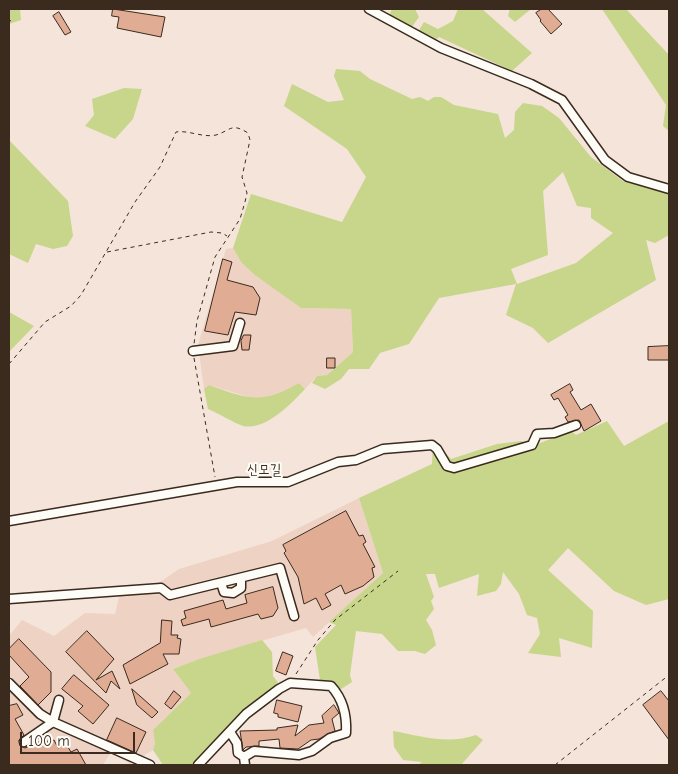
<!DOCTYPE html>
<meta charset="utf-8">
<style>
body{margin:0}
#map{position:relative;width:678px;height:774px;overflow:hidden;background:#f4e4d9;font-family:"Comic Neue",sans-serif}
canvas{display:block}
.frame{position:absolute;inset:0;border:10px solid #3b2a1e;pointer-events:none}
.scale{position:absolute;left:20px;top:732px;width:115px;height:22px;box-sizing:border-box;border:2px solid #3b2a1e;border-top:0;padding-left:6px;font-size:15px;line-height:18px;white-space:nowrap;color:#3b2a1e;-webkit-text-stroke:4px #fdfcf7;paint-order:stroke}
</style>
<div id="map">
<canvas width="678" height="774"></canvas>
<div class="frame"></div>
<div class="scale">100 m</div>
</div>
<script>
const c = document.querySelector('canvas').getContext('2d');
c.lineJoin = 'round';
function fillPath(path, color) { c.fillStyle = color; c.fill(path, 'evenodd'); }
function stroke(path, color, width, dash) { c.strokeStyle = color; c.lineWidth = width; c.lineCap = dash ? 'butt' : 'round'; c.setLineDash(dash || []); c.stroke(path); }
function drawText(font, color, halo, rows, align = 'center') {
  c.font = font + ' "Comic Neue","Poor Story",sans-serif'; c.lineWidth = 4; c.setLineDash([]); c.textBaseline = 'middle'; c.strokeStyle = halo; c.fillStyle = color; for (const [text, x, y, turn = 0] of rows) {
    c.save(); c.translate(x, y); c.rotate((+turn || 0) * Math.PI / 180); c.textAlign = isNaN(turn) ? turn : align; if (halo) c.strokeText(text, 0, 0); c.fillText(text, 0, 0); c.restore();
  }
}
fillPath(new Path2D(`
 M 233,248 L 241,262 L 301,308 L 351,309 L 353,352 L 327,375 L 317,376 L 305,389 L 299,383 L 279,395 L 255,399 L 209,385 L 204,389 L 198,345 L 226,249 Z
 M 359,498 L 383,573 L 313,637 L 306,628 L 199,659 L 173,669 L 191,693 L 153,730 L 155,743 L 153,750 L 130,764 L 111,752 L 103,765 L 9,765 L 9,636 L 22,620 L 54,636 L 85,613 L 115,614 L 119,597 L 160,582 L 179,569 L 272,541 Z`), '#eed3c4');
fillPath(new Path2D(`
 M 9,9 L 20,9 L 21,20 L 9,24 Z
 M 392,9 L 415,9 L 419,17 L 411,28 L 389,16 Z
 M 458,9 L 482,9 L 532,53 L 512,71 L 439,37 L 434,41 L 418,32 L 424,22 L 438,29 L 453,21 Z
 M 510,9 L 531,9 L 515,22 L 508,16 Z
 M 602,9 L 626,9 L 669,55 L 669,131 L 663,126 L 666,105 Z
 M 336,69 L 360,71 L 370,79 L 412,99 L 420,97 L 428,101 L 434,97 L 441,97 L 454,105 L 498,114 L 505,138 L 514,130 L 515,112 L 523,103 L 542,106 L 559,118 L 591,157 L 623,181 L 669,194 L 669,235 L 655,243 L 646,240 L 656,280 L 548,343 L 533,328 L 506,315 L 516,284 L 439,298 L 409,344 L 380,353 L 369,369 L 349,369 L 341,379 L 325,389 L 312,383 L 317,376 L 327,375 L 353,352 L 351,309 L 301,308 L 255,275 L 241,262 L 233,248 L 251,194 L 342,222 L 366,177 L 347,149 L 284,106 L 292,84 L 328,102 L 344,100 L 334,76 ZM 563,172 L 577,206 L 591,208 L 591,218 L 613,233 L 576,263 L 517,284 L 511,269 L 548,255 L 543,191 Z
 M 124,88 L 142,89 L 133,119 L 115,139 L 85,126 L 94,115 L 92,99 Z
 M 9,140 L 68,201 L 73,236 L 67,246 L 53,249 L 36,244 L 28,263 L 9,254 Z
 M 9,312 L 34,326 L 9,352 Z
 M 299,383 L 305,389 C 291,404 265,431 243,426 C 234,423 218,413 208,409 L 204,389 L 209,385 C 248,399 261,405 299,383 Z
 M 607,421 L 624,446 L 669,421 L 669,599 L 646,605 L 614,591 L 568,548 L 548,570 L 593,611 L 592,648 L 559,638 L 561,657 L 528,653 L 540,634 L 537,618 L 527,615 L 519,594 L 503,572 L 501,584 L 496,591 L 477,596 L 479,574 L 439,588 L 435,574 L 426,574 L 434,597 L 431,601 L 434,609 L 426,620 L 432,630 L 436,645 L 425,654 L 415,651 L 398,651 L 382,634 L 356,631 L 350,675 L 352,682 L 338,691 L 335,685 L 320,680 L 315,647 L 336,625 L 329,622 L 383,573 L 359,498 L 432,464 L 433,439 L 451,459 L 497,444 L 521,441 L 535,445 L 571,431 L 576,435 Z
 M 262,640 L 272,652 L 273,676 L 279,684 C 247,707 219,736 191,765 L 163,765 L 153,750 L 155,743 L 153,730 L 191,693 L 173,669 L 199,659 Z
 M 393,731 C 421,736 448,745 476,735 L 483,740 L 461,765 L 418,765 L 422,762 L 403,760 L 394,747 Z`), '#c7d68b');
const building = new Path2D(`
 M 113,9 L 165,17 L 161,37 L 117,28 L 119,17 L 112,16 Z
 M 542,9 L 548,9 L 562,24 L 551,34 L 540,21 L 541,20 L 536,13 Z
 M 59,12 L 71,32 L 65,35 L 53,16 Z
 M 223,259 L 232,262 L 227,280 L 253,287 L 260,298 L 256,315 L 235,312 L 228,335 L 205,331 Z
 M 244,335 L 251,335 L 249,350 L 242,350 L 241,341 Z
 M 669,346 L 669,360 L 648,360 L 648,347 Z
 M 327,358 L 335,358 L 335,368 L 327,368 Z
 M 570,384 L 573,390 L 570,392 L 581,410 L 591,404 L 601,421 L 584,431 L 579,420 L 568,422 L 565,417 L 568,415 L 558,398 L 554,400 L 551,395 Z
 M 346,511 L 359,536 L 363,535 L 366,542 L 363,544 L 375,567 L 372,568 L 374,577 L 363,586 L 345,594 L 341,585 L 325,594 L 331,605 L 322,610 L 316,598 L 304,604 L 298,577 L 284,553 L 286,551 L 283,545 Z
 M 273,587 L 278,608 L 273,616 L 261,619 L 258,614 L 211,627 L 209,619 L 183,626 L 181,620 L 186,618 L 184,611 L 223,600 L 226,609 L 247,603 L 245,595 Z
 M 162,620 L 172,621 L 171,635 L 178,635 L 177,638 L 181,639 L 179,654 L 163,654 L 168,664 L 130,684 L 123,665 L 160,643 Z
 M 87,631 L 114,659 L 96,680 L 112,671 L 120,689 L 111,681 L 106,693 L 66,652 Z
 M 19,639 L 51,672 L 51,692 L 38,705 L 20,686 L 29,677 L 9,655 L 9,649 Z
 M 283,652 L 293,656 L 286,675 L 276,671 Z
 M 74,675 L 109,705 L 93,724 L 78,711 L 83,706 L 62,689 Z
 M 132,689 L 158,712 L 152,718 L 137,705 Z
 M 174,691 L 181,697 L 171,709 L 165,704 Z
 M 661,691 L 669,701 L 669,740 L 643,705 Z
 M 277,700 L 302,706 L 298,722 L 278,717 L 278,714 L 274,713 Z
 M 17,704 L 23,715 L 15,719 L 24,735 L 19,740 L 20,746 L 25,748 L 46,739 L 48,743 L 54,740 L 58,748 L 66,744 L 71,752 L 77,749 L 86,765 L 9,765 L 9,706 Z
 M 334,705 L 339,713 L 332,719 L 335,731 L 319,739 L 311,740 L 298,749 L 280,748 L 279,739 L 259,741 L 259,746 L 246,747 L 243,750 L 240,731 L 277,730 L 277,728 L 298,725 L 295,736 L 309,725 L 324,723 L 322,716 Z
 M 117,718 L 146,732 L 136,753 L 107,740 Z`);
fillPath(building, '#e0ac93');
stroke(building, '#3b2a1e', 1);
const minor = new Path2D(`
 M 369,9 L 441,48 L 531,84 L 562,100 L 605,160 L 628,177 L 669,189
 M 193,351 L 233,346 L 240,323
 M 9,521 L 237,482 L 288,482 L 338,462 L 356,460 L 383,449 L 432,445 L 437,449 L 447,466 L 454,468 L 532,445 L 537,434 L 554,433 L 576,425
 M 221,583 L 224,592 L 233,593 L 241,588 L 241,578
 M 9,599 L 161,588 L 170,595 L 280,568 L 294,616
 M 9,683 L 40,714 L 53,722 L 150,765
 M 230,732 L 237,743 L 238,753 L 244,757
 M 24,742 L 53,722 L 59,700
 M 198,765 L 246,714 L 279,689 L 290,683 L 331,686 C 343,699 347,715 346,733 L 330,738 L 312,751 L 299,755 L 254,751 L 244,757 L 245,765`);
stroke(minor, '#3b2a1e', 11);
stroke(new Path2D(`
 M 9,20 L 11,21
 M 107,252 L 211,232 L 222,233 L 227,236
 M 194,358 L 215,477
 M 9,364 L 45,322 L 71,306 L 81,295 L 135,202 L 160,167 L 176,132 C 189,130 203,138 216,135 C 230,131 231,122 248,133 L 250,140 L 242,177 L 247,193 L 245,202 L 240,219 L 215,257 L 197,321 L 194,344
 M 296,674 L 318,640 L 335,620 L 398,571
 M 555,765 L 669,675`), '#3b2a1e', 1, [4, 4]);
stroke(minor, '#fdfcf7', 8);
drawText('14px', '#3b2a1e', '#fdfcf7', [
 ["신모길",264,470]
]);
</script>
